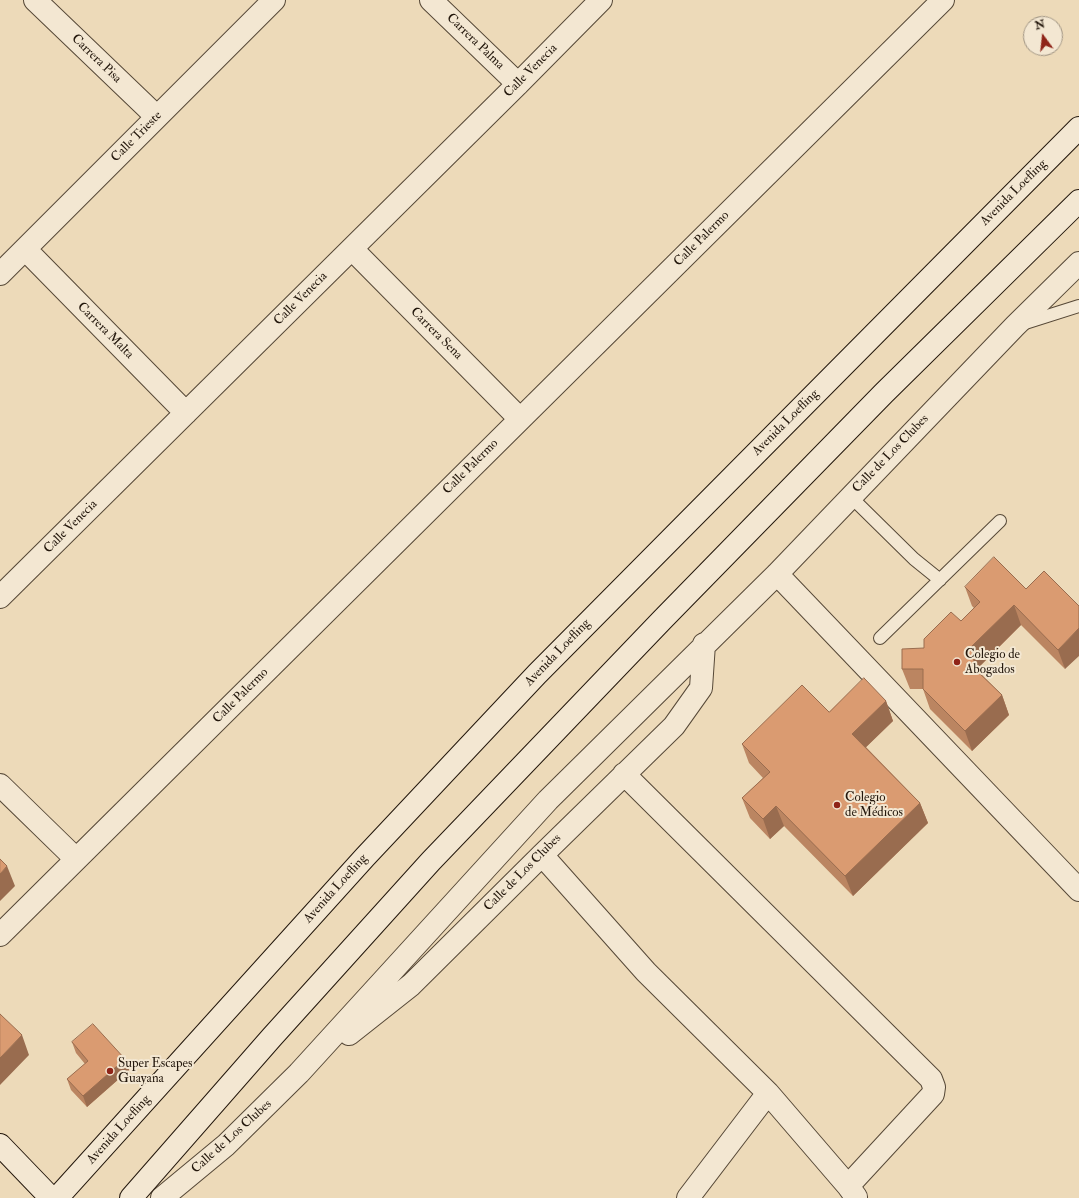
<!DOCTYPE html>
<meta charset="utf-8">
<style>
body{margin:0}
#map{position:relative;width:1079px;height:1198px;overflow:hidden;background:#eddab9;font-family:"IM FELL Double Pica",serif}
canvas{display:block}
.north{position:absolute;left:1023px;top:16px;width:40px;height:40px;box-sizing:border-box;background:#f3e7d2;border:1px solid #a09483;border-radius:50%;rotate:345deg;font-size:11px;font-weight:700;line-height:16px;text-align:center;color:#23170c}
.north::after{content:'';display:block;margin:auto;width:14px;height:18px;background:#8f2418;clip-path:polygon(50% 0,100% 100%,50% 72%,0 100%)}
</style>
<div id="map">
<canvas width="1079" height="1198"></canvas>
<div class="north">N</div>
</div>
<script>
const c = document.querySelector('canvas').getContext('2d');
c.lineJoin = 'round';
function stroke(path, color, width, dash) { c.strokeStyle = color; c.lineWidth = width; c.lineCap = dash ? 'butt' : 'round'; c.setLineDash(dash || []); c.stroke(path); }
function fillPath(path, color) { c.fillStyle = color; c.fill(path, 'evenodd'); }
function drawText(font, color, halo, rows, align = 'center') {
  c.font = font + ' "IM FELL Double Pica",serif'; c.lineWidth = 4; c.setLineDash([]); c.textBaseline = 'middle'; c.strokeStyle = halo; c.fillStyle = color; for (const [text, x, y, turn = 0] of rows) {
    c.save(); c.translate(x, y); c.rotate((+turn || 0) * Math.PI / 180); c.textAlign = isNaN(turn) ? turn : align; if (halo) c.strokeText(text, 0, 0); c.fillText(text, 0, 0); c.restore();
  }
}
const lane = new Path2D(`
 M 1022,324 L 1079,306
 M 850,496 L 914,559 L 940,580
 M 880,638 L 1000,521`);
const street = new Path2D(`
 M 35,0 L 157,117
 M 431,0 L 518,84
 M 25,249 L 186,413
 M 352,249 L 520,419
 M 0,274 L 274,0
 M 777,574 L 1079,890
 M 0,597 L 518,84 L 601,0
 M 624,774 L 931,1079 L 934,1087 L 933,1094 L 848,1186
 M 0,785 L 76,859
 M 542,855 L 646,972 L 768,1093 L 848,1186 L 856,1197
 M 0,935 L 943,0
 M 349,1034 L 411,985 L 542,855 L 674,726 L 701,688 L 704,644
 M 162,1198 L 226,1145 L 299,1073 L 548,800 L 777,574 L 1015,326 L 1079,263
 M 688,1198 L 768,1093`);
const secondary = new Path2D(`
 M 0,1145 L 51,1198
 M 57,1198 L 365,857 L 537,674 L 1079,128
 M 131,1198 L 272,1037 L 431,861 L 662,620 L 884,393 L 1079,201`);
stroke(lane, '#564837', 14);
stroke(street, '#564837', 24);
stroke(secondary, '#23170c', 24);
stroke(lane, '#f3e7d2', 12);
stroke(street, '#f3e7d2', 22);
stroke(secondary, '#f3e7d2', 22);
fillPath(new Path2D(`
 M 1044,571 L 1065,669 L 1021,625 L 980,666 L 981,674 L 1002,695 L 1009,715 L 972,751 L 930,709 L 923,689 L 910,689 L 902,669 L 924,648 L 961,621 L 974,608 L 972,606 L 965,587 L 1026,589 Z
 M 886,701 L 893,721 L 866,747 L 920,803 L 928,823 L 853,896 L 784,826 L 770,839 L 750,818 L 742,798 L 763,778 L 749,763 L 742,744 L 829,712 Z
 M 72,1042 L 125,1059 L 129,1070 L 87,1107 L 71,1090 L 67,1079 L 85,1064 L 76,1053 Z`), '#bb8561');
fillPath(new Path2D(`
 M 1014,605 L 1021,625 L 980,666 L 983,689 L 975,669 L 972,646 Z
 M 1079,628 L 1079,656 L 1065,669 L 1058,650 Z
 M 1002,695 L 1009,715 L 972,751 L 965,731 Z
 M 886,701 L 893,721 L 860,753 L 852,734 Z
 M 920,803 L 928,823 L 853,896 L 845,876 Z
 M 776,806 L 784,826 L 770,839 L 763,819 Z
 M 7,866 L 15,886 L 0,901 L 0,874 Z
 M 22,1035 L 29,1055 L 0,1085 L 0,1058 Z
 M 125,1059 L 129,1070 L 87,1107 L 83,1096 Z`), '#996c4f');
const building = new Path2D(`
 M 994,557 L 1026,589 L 1044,571 L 1079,606 L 1079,628 L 1058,650 L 1014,605 L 972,646 L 975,669 L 1002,695 L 965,731 L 923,689 L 923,669 L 902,669 L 902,649 L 924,648 L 924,639 L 951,612 L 961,621 L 980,602 L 965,587 Z
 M 864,678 L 886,701 L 852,734 L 920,803 L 845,876 L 776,806 L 763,819 L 742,798 L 770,772 L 742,744 L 802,685 L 829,712 Z
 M 0,859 L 7,866 L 0,874 Z
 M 0,1014 L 22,1035 L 0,1058 Z
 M 93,1024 L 125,1059 L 83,1096 L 67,1079 L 88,1061 L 72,1042 Z`);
fillPath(building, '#da9b71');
stroke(building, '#996c4f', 1);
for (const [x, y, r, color] of [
 [957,662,4,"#8f2418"],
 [837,805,4,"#8f2418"],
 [110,1071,4,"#8f2418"]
]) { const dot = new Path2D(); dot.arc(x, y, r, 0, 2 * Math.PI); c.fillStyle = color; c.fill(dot); stroke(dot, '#f3e7d2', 1.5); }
drawText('13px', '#23170c', '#f3e7d2', [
 ["Carrera Palma",475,42,44],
 ["Carrera Pisa",96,59,44],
 ["Calle Venecia",531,71,-45],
 ["Calle Trieste",137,137,-45],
 ["Avenida Loefling",1014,193,-45],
 ["Calle Palermo",702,239,-45],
 ["Calle Venecia",301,299,-45],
 ["Carrera Malta",105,331,45],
 ["Carrera Sena",436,334,45],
 ["Avenida Loefling",786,423,-45],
 ["Calle de Los Clubes",891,454,-46],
 ["Calle Palermo",471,467,-45],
 ["Calle Venecia",71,527,-45],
 ["Avenida Loefling",558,653,-46],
 ["Calle Palermo",241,696,-45],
 ["Calle de Los Clubes",523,873,-45],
 ["Avenida Loefling",336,889,-48],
 ["Avenida Loefling",119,1130,-48],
 ["Calle de Los Clubes",232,1137,-42]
]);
drawText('13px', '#23170c', '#f3e7d2', [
 ["Colegio de",965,655],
 ["Abogados",965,670],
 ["Colegio",845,798],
 ["de Médicos",845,813],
 ["Super Escapes",118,1064],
 ["Guayana",118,1079]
], 'left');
</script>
